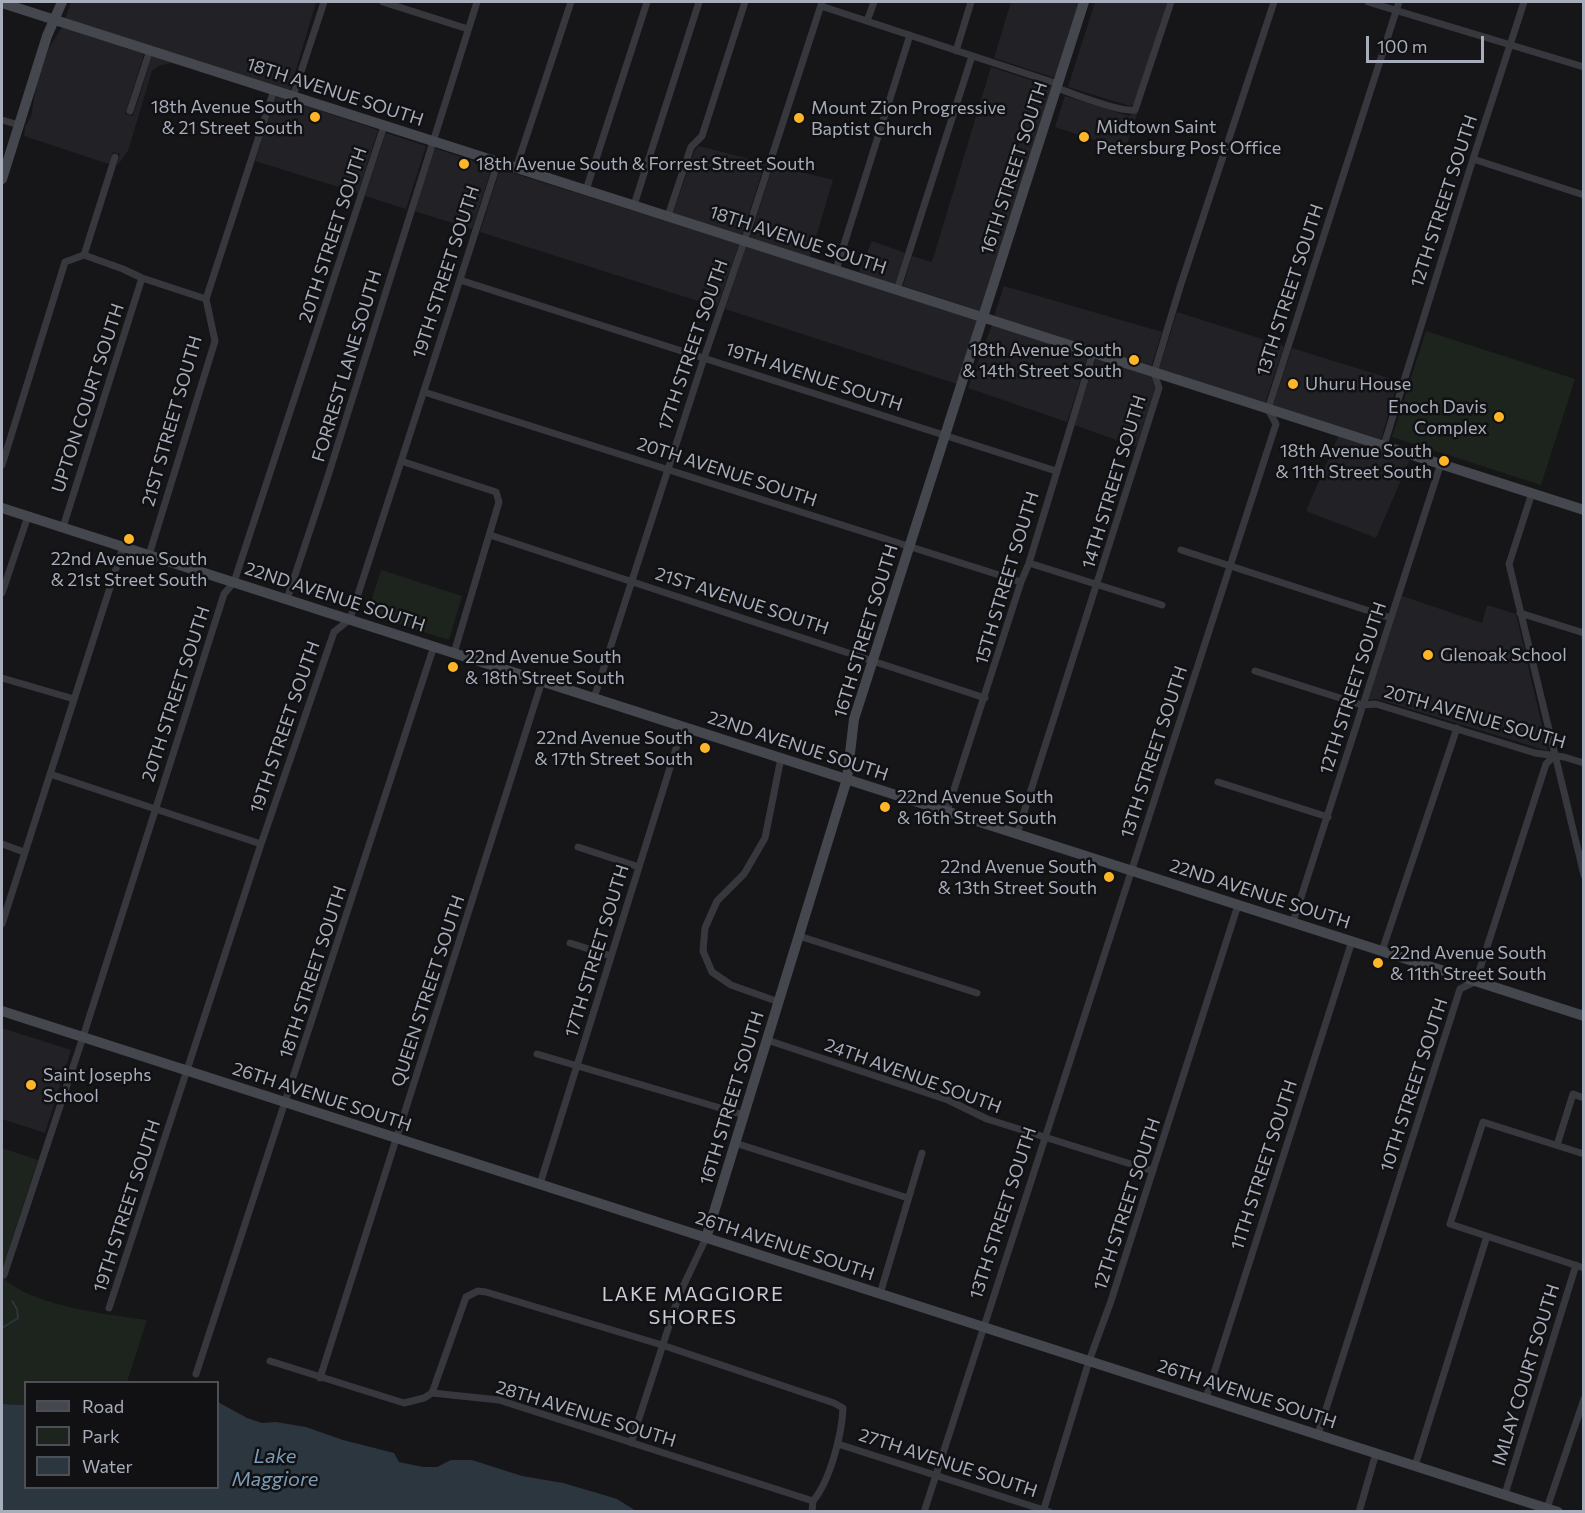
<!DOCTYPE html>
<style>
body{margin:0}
#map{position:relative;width:1585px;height:1513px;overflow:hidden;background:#161619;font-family:Commissioner,sans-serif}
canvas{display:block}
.frame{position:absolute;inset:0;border:3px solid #a7adba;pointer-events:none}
.legend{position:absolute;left:24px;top:1381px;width:195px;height:108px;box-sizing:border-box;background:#111114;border:2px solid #4d4f56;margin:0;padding:8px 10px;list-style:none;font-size:18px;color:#a7adba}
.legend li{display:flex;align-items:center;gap:12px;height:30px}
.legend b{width:30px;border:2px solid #4d4f56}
.scale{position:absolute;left:1366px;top:36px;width:118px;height:27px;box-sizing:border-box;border:3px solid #a7adba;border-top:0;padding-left:8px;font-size:18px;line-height:21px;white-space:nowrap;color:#a7adba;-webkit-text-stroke:4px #111114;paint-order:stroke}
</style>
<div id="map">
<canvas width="1585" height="1513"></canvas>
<div class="frame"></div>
<ul class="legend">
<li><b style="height:8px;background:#45474e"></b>Road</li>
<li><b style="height:16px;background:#1c241d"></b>Park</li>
<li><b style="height:16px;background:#2b363e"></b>Water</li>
</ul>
<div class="scale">100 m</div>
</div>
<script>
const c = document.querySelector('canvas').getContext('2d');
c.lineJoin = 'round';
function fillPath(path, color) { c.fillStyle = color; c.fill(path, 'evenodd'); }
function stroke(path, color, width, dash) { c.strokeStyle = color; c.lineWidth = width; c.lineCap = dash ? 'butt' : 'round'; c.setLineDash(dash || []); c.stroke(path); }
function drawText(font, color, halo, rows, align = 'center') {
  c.font = font + ' Commissioner,sans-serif'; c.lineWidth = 5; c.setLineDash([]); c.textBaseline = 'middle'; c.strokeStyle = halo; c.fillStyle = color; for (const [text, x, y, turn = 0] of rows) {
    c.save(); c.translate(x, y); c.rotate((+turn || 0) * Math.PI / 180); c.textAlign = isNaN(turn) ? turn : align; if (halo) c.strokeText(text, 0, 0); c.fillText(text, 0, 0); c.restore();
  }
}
fillPath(new Path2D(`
 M 71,2 L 316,2 L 290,90 L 65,19 Z
 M 1011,2 L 1086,2 L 1061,80 L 994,58 Z
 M 1095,2 L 1167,2 L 1134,103 L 1130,106 L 1068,87 Z
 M 62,27 L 144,54 L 125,114 L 133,116 L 152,56 L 193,69 L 171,63 L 158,66 L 152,71 L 128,151 L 117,166 L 120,154 L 113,152 L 109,164 L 24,136 L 25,126 L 31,117 L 36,86 L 49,48 Z
 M 991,67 L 1058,89 L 987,313 L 903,286 L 912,256 L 932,262 Z
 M 276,96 L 378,130 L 358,193 L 255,161 Z
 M 1065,96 L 1129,116 L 1138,111 L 1125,150 L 1055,127 Z
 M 386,133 L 426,146 L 406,209 L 365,196 Z
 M 699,146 L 765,163 L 742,235 L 673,213 L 695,150 Z
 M 434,148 L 492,167 L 472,229 L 414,211 Z
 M 773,165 L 833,180 L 810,257 L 750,238 Z
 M 500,169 L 739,244 L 717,307 L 480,232 Z
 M 872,241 L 905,253 L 895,284 L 859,272 Z
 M 746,246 L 984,322 L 960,385 L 725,309 Z
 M 1004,286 L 1162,332 L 1151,367 L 994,316 Z
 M 1177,312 L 1284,346 L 1265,403 L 1159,370 Z
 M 992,325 L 1088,356 L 1067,422 L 968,388 Z
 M 1292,348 L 1398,381 L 1381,439 L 1273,406 Z
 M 1096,358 L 1151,376 L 1155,389 L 1136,447 L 1074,425 Z
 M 1291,421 L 1410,459 L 1376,538 L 1306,511 L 1338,437 Z
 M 1402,596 L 1482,623 L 1487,605 L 1516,614 L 1548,751 L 1377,699 L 1368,700 Z
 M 2,1028 L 71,1050 L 45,1133 L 2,1119 Z`), '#222226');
fillPath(new Path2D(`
 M 1426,331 L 1575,379 L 1541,485 L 1392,437 Z
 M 381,570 L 462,596 L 449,640 L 367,614 Z
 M 2,1148 L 38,1160 L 2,1269 Z
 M 2,1276 C 27,1305 109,1315 147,1320 L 127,1382 L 26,1382 L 25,1405 L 2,1404 Z`), '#1c241d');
fillPath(new Path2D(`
 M 218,1402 L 247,1418 L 262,1423 L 276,1422 L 306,1427 L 343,1440 L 394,1453 L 399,1462 L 423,1467 L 437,1467 L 451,1460 L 472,1460 L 522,1476 L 563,1483 L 604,1495 L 617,1499 L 636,1511 L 2,1511 L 2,1404 L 25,1405 L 26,1488 L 218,1488 Z`), '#2b363e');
stroke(new Path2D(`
 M 2,1328 L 18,1318 L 17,1309 L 12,1301`), '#2b363e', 2);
stroke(new Path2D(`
 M 383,2 L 468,29
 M 1368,2 L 1584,67
 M 821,6 L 1058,84
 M 867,21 L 874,2
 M 956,51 L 971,2
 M 1057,88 C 1073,94 1121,113 1135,110 L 1171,2
 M 293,96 L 324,2
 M 130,111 L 150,50
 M 2,120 L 19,125
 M 1473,159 L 1584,195
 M 516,168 L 571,2
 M 586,190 L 647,2
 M 634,205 L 699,2
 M 668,216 L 691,147 L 702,136 L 745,2
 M 84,255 L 115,157
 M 836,270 L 910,35
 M 460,280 L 1056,471
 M 897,290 L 972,56
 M 424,392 L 1021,582
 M 1384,445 L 1473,159 L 1524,2
 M 401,461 L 496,492 L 499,502 L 454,653
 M 2,465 L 65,262 L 84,255 L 123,269 L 142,278 L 206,299
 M 1532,493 L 1509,564 L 1584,875
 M 63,527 L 142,278
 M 490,535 L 985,698
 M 1181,550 L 1391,618
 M 149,555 L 215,341 L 206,299 L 274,90
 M 1029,563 L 1162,605
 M 2,593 L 28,516
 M 287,599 L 328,476 L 477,2
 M 1520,613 L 1584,633
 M 1255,671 L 1362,705 L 1376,704 L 1535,753 L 1564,757 L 1584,763
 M 2,678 L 74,699
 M 594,698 L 704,358 L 748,230 L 822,2
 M 50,774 L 261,844
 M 1218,782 L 1328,817
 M 947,811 L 1021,582 L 1029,563 L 1093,353
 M 1017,834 L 1159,388 L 1154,373 L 1180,287 L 1274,2
 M 2,844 L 24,852
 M 578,847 L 639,867
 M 1293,922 L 1441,463
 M 2,924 L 123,547
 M 799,936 L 977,993
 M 570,943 L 611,956
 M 1382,951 L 1457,728
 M 779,1002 L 731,985 L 712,972 L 703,951 L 705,928 L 717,901 L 744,874 L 765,838 L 781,758
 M 767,1040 L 948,1100 L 987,1119 L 1153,1171
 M 537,1054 L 744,1115
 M 735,1143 L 908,1198
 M 1557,1145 L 1573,1094 L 1584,1098
 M 1584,1154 L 1483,1122 L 1450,1224 L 1584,1268
 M 540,1184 L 683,726
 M 4,1275 L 83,1037 L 224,594 L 234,582 L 384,126
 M 880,1294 L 922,1153
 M 109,1308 L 261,844 L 334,632 L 350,619 L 498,162
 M 270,1361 L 404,1403 L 424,1398 L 432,1393 L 499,1400 L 813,1501 L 812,1512
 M 196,1374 L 434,646
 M 320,1378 L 542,681
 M 432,1393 L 466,1297 L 478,1291 L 486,1292 L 662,1345 L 834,1403 L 843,1408 C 842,1434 830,1481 813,1501
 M 1206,1398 L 1352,941
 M 1318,1434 L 1460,989 L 1476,981 L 1546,764 L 1554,756
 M 631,1443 L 679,1295 L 706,1238
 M 838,1444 L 1050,1512
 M 1415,1466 L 1487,1236
 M 1505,1494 L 1576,1265
 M 1547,1508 L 1584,1399
 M 924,1512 L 1276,424 L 1268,409 L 1399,2
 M 1043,1512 L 1089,1361 L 1111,1301 L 1238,905
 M 1359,1512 L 1376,1453`), '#37383e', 7);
stroke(new Path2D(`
 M 2,3 L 1584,510
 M 2,179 L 47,36 L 62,2
 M 2,508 L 1584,1016
 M 2,1011 L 1558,1512
 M 706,1238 L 847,779 L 854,719 L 1084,2`), '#45474e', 10);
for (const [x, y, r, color] of [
 [315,117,6,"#ffb528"],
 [799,118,6,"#ffb528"],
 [1084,137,6,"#ffb528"],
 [464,164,6,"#ffb528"],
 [1134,360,6,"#ffb528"],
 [1293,384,6,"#ffb528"],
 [1499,417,6,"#ffb528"],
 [1444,461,6,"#ffb528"],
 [129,539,6,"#ffb528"],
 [1428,655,6,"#ffb528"],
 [453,667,6,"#ffb528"],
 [705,748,6,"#ffb528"],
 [885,807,6,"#ffb528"],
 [1109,877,6,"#ffb528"],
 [1378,963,6,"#ffb528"],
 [31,1085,6,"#ffb528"]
]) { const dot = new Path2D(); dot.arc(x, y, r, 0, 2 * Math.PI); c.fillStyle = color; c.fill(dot); stroke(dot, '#111114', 2); }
drawText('18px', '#a7adba', '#111114', [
 ["18TH AVENUE SOUTH",335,92,18],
 ["16TH STREET SOUTH",1014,168,-72],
 ["12TH STREET SOUTH",1444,201,-72],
 ["20TH STREET SOUTH",333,235,-72],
 ["18TH AVENUE SOUTH",798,240,18],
 ["19TH STREET SOUTH",446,272,-72],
 ["13TH STREET SOUTH",1290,290,-72],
 ["17TH STREET SOUTH",693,345,-71],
 ["FORREST LANE SOUTH",347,366,-73],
 ["19TH AVENUE SOUTH",814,377,18],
 ["UPTON COURT SOUTH",88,398,-72],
 ["21ST STREET SOUTH",172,421,-74],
 ["20TH AVENUE SOUTH",727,472,18],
 ["14TH STREET SOUTH",1114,482,-73],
 ["15TH STREET SOUTH",1007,578,-73],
 ["22ND AVENUE SOUTH",335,597,18],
 ["21ST AVENUE SOUTH",742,601,18],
 ["16TH STREET SOUTH",866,631,-73],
 ["12TH STREET SOUTH",1353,688,-72],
 ["20TH STREET SOUTH",176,694,-72],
 ["20TH AVENUE SOUTH",1475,717,16],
 ["19TH STREET SOUTH",285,727,-71],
 ["22ND AVENUE SOUTH",798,746,18],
 ["13TH STREET SOUTH",1154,752,-72],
 ["22ND AVENUE SOUTH",1260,894,18],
 ["17TH STREET SOUTH",597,951,-73],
 ["18TH STREET SOUTH",313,972,-72],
 ["QUEEN STREET SOUTH",428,991,-72],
 ["24TH AVENUE SOUTH",913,1076,20],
 ["10TH STREET SOUTH",1414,1085,-72],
 ["26TH AVENUE SOUTH",322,1097,18],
 ["16TH STREET SOUTH",732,1098,-73],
 ["11TH STREET SOUTH",1264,1165,-72],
 ["12TH STREET SOUTH",1127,1204,-72],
 ["19TH STREET SOUTH",127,1206,-72],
 ["13TH STREET SOUTH",1003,1213,-72],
 ["26TH AVENUE SOUTH",785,1246,18],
 ["IMLAY COURT SOUTH",1526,1375,-73],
 ["26TH AVENUE SOUTH",1247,1394,18],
 ["28TH AVENUE SOUTH",586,1414,17],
 ["27TH AVENUE SOUTH",948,1463,18]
]);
drawText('18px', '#a7adba', '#111114', [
 ["18th Avenue South",303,107,"right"],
 ["& 21 Street South",303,128,"right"],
 ["Mount Zion Progressive",811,108],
 ["Baptist Church",811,129],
 ["Midtown Saint",1096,127],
 ["Petersburg Post Office",1096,148],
 ["18th Avenue South & Forrest Street South",476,164],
 ["18th Avenue South",1122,350,"right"],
 ["& 14th Street South",1122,371,"right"],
 ["Uhuru House",1305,384],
 ["Enoch Davis",1487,407,"right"],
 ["Complex",1487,428,"right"],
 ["18th Avenue South",1432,451,"right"],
 ["& 11th Street South",1432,472,"right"],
 ["22nd Avenue South",129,559,"center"],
 ["& 21st Street South",129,580,"center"],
 ["Glenoak School",1440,655],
 ["22nd Avenue South",465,657],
 ["& 18th Street South",465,678],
 ["22nd Avenue South",693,738,"right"],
 ["& 17th Street South",693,759,"right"],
 ["22nd Avenue South",897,797],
 ["& 16th Street South",897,818],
 ["22nd Avenue South",1097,867,"right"],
 ["& 13th Street South",1097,888,"right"],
 ["22nd Avenue South",1390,953],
 ["& 11th Street South",1390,974],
 ["Saint Josephs",43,1075],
 ["School",43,1096]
], 'left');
c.letterSpacing = '1.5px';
drawText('20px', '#c9ccd6', '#111114', [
 ["LAKE MAGGIORE",693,1294],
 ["SHORES",693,1317]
]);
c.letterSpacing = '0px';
drawText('italic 20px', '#7b9cb8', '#111114', [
 ["Lake",275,1456],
 ["Maggiore",275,1479]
]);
</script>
